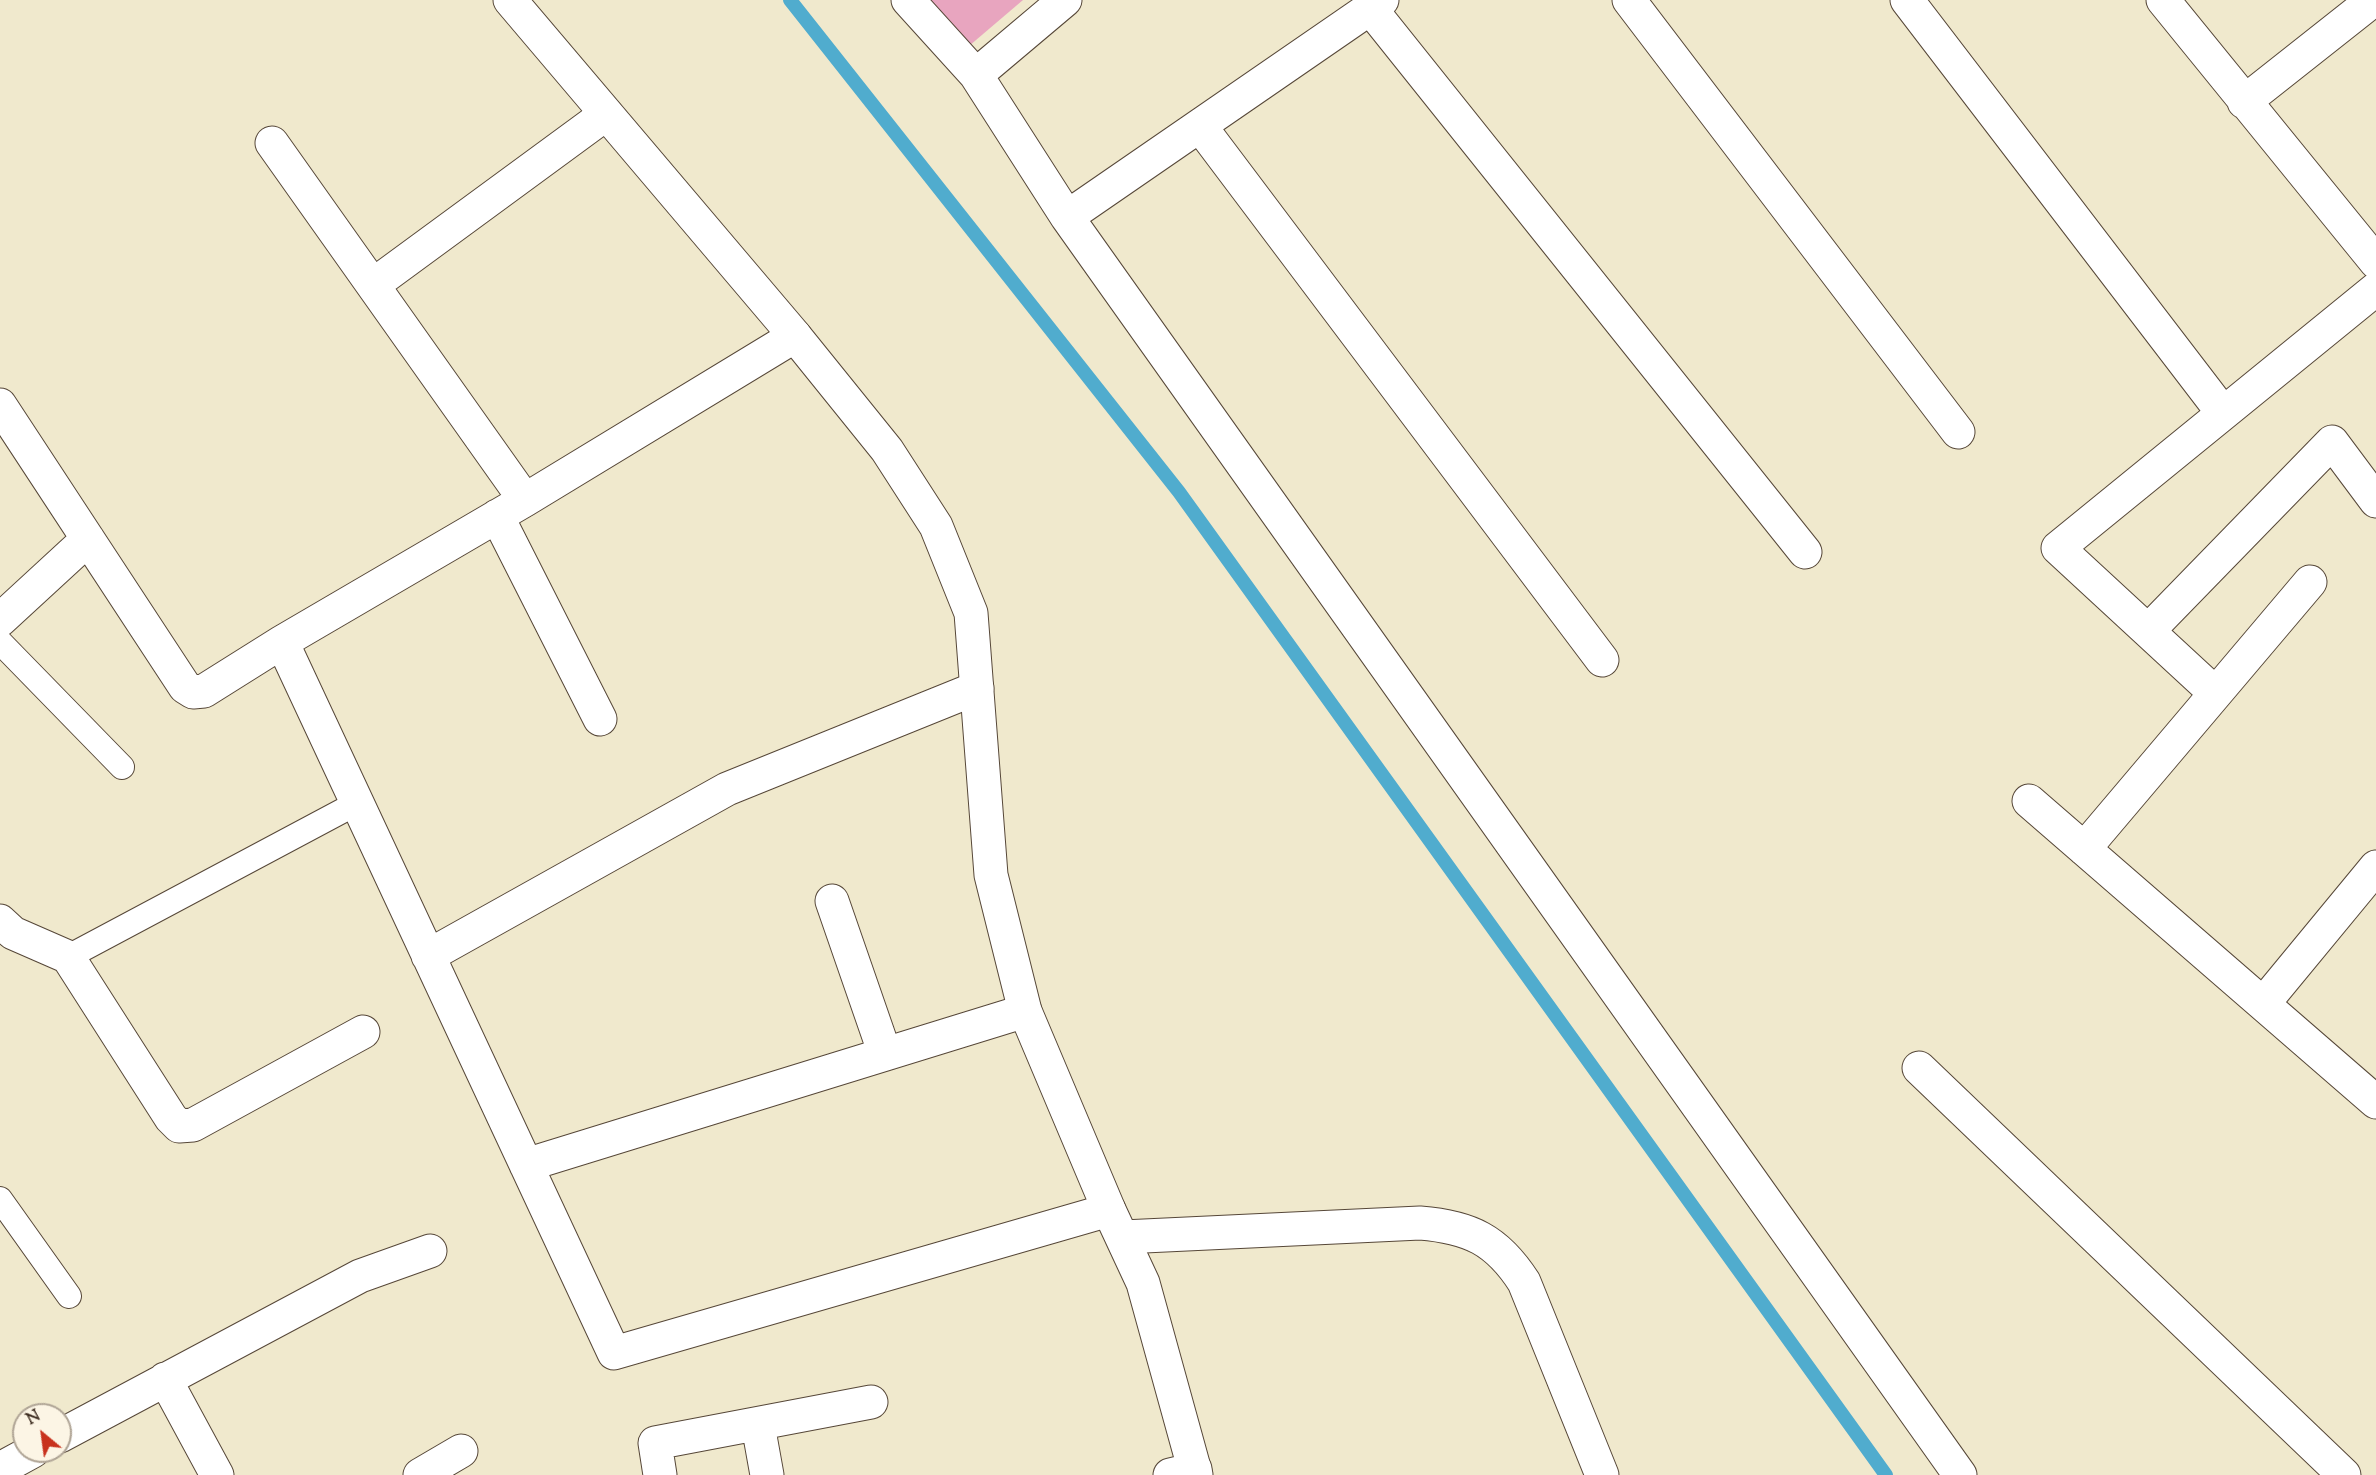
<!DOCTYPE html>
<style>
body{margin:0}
#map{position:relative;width:2376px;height:1475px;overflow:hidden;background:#f0e9cd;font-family:"Sorts Mill Goudy",serif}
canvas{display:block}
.north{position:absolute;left:12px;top:1403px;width:60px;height:60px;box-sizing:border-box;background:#fcf5e5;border:2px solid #afa495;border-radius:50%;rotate:331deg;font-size:16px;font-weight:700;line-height:24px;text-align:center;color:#3b2a1e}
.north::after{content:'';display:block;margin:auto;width:21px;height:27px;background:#c8321e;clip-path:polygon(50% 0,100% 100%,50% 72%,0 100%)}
</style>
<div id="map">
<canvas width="2376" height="1475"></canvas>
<div class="north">N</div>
</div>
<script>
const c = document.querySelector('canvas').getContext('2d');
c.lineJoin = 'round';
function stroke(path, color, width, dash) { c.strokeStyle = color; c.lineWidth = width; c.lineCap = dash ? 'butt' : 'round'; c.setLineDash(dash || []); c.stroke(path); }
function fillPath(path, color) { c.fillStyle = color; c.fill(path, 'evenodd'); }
stroke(new Path2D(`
 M 790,0 L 1179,492 L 1886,1475`), '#50acce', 14);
fillPath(new Path2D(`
 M 929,0 L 1023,0 L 969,46 Z`), '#e8a5bf');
const lane = new Path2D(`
 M 0,642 L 122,767
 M 68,957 L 357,803
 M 0,1199 L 69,1296`);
const street = new Path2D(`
 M 908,0 L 976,75 L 1067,217 L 1960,1475
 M 1629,0 L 1958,432
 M 1907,0 L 2223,413
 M 2163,0 L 2376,262
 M 1370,8 L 1805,552
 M 976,75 L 1065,0
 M 2244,102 L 2373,0
 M 1200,126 L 1602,660
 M 272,143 L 525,500
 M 1067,217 L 1382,0
 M 373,285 L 606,114
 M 0,405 L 185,687 L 193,692 L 204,691 L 282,642 L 525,500 L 795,336
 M 497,516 L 600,719
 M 0,620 L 88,539
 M 2148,631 L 2332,442 L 2376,501
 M 282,642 L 614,1353 L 1109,1210
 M 2215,693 L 2058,548 L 2376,289
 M 2029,801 L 2376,1102
 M 2084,849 L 2310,582
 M 832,901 L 885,1054
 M 0,921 L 13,933 L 68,957 L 171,1118 L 179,1126 L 193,1125 L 363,1032
 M 428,956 L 727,789 L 977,688
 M 2263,1004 L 2376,867
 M 1919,1068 L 2344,1475
 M 526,1165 L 1025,1011
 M 1123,1237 L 1420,1223 C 1470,1227 1497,1240 1524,1282 L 1602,1475
 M 165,1379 L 217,1475
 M 758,1425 L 767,1475
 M 60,1436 L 360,1276 L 430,1251
 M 0,1469 L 33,1451
 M 420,1475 L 461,1451
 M 660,1475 L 655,1443 L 871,1402
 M 1170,1475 L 1195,1469`);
const secondary = new Path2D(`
 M 510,0 L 795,336 L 887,450 L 936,526 L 971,613 L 991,875 L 1025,1011 L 1109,1210 L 1143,1283 L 1196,1475`);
stroke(lane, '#564738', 26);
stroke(street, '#564738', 35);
stroke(secondary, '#564738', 35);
stroke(lane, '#fff', 24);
stroke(street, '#fff', 33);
stroke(secondary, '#fff', 33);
</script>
